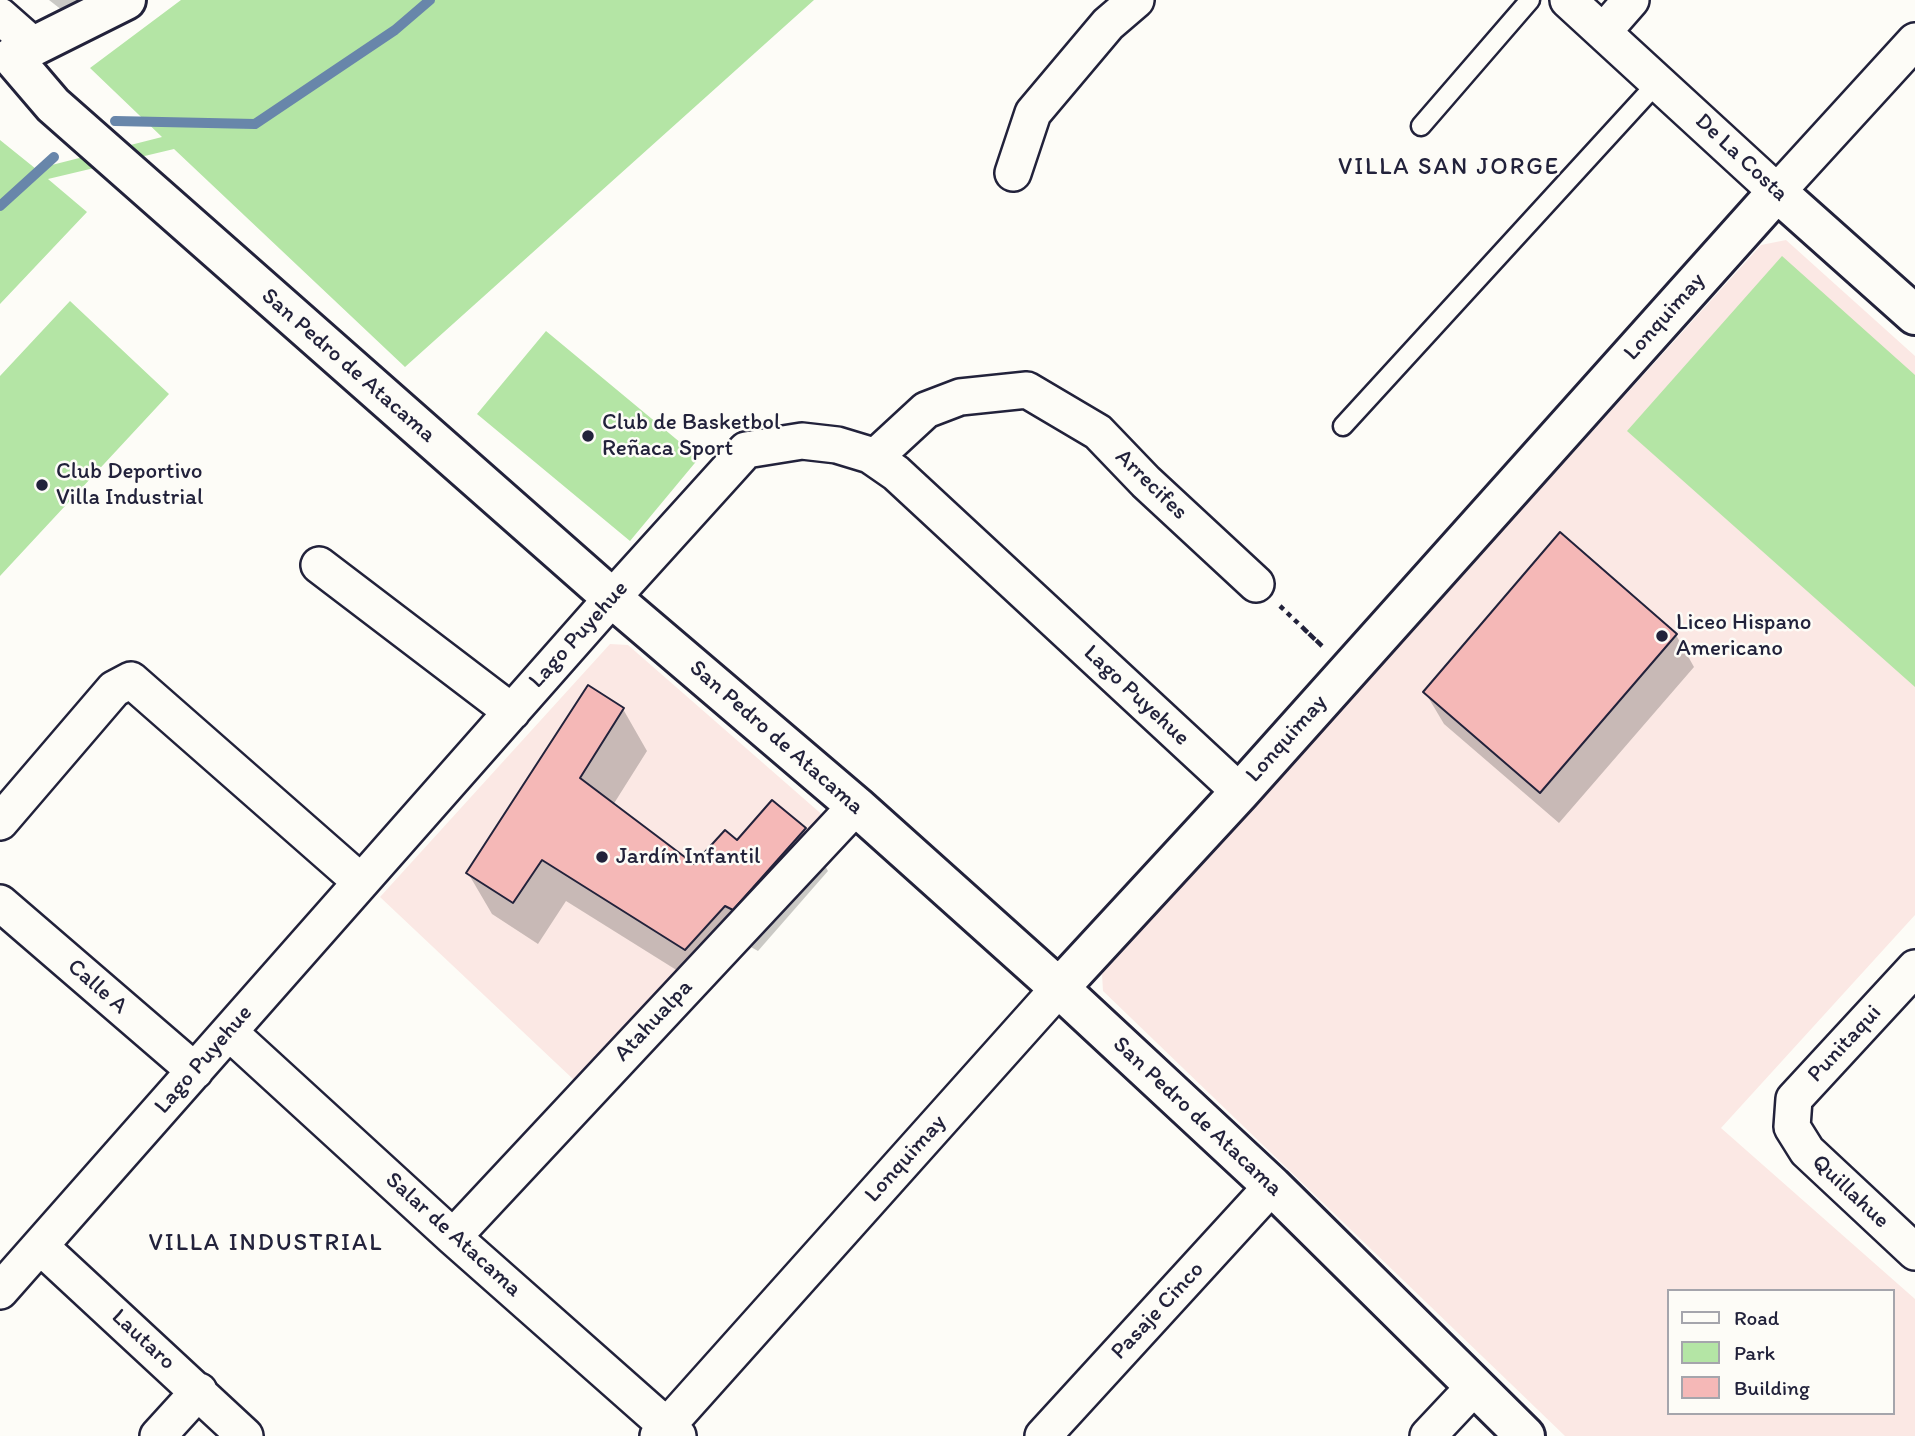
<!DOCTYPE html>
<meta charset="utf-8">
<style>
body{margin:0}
#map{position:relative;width:1915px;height:1436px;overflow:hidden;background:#fdfcf7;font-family:Itim,sans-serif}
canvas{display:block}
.legend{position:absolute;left:1667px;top:1289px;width:228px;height:126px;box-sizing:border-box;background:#fdfcf7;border:2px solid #a5a5ac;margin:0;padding:9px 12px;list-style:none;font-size:21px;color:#22223b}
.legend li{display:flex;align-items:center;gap:14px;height:35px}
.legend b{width:35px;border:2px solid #a5a5ac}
</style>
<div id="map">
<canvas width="1915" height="1436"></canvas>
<ul class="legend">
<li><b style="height:9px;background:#fdfcf7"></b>Road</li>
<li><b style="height:19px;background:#b4e5a5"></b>Park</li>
<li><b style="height:19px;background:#f5b8b7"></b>Building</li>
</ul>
</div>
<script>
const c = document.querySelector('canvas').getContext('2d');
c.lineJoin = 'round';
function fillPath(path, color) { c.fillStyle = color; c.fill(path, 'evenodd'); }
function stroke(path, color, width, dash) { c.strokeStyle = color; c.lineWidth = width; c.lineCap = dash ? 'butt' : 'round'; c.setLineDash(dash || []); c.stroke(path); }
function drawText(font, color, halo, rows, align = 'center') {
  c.font = font + ' Itim,sans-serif'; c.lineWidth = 5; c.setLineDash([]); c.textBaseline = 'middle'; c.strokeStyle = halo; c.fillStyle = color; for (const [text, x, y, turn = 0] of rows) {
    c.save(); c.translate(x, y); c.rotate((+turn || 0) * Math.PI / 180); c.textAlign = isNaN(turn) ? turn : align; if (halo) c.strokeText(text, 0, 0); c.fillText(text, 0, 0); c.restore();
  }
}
fillPath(new Path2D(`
 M 1786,240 L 1915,356 L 1915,915 L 1721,1128 L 1915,1299 L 1915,1436 L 1565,1436 L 1103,991 L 1102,974 L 1761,245 ZM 1668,1291 L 1892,1291 L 1892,1413 L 1668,1413 Z
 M 610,644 L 628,645 L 826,818 L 574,1080 L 380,897 Z`), '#fbe8e4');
fillPath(new Path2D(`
 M 181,0 L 814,0 L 405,367 L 174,149 L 48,179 L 87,212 L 0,304 L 0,140 L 36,169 L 162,137 L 90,68 Z
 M 1782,256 L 1915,375 L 1915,687 L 1627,431 Z
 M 70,301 L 169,394 L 0,576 L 0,376 Z
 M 546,331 L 699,458 L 630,541 L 477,414 Z`), '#b4e5a5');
fillPath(new Path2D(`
 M 49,0 L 101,0 L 81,25 Z
 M 1676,635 L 1694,667 L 1559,823 L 1444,724 L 1425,692 Z
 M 623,709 L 647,751 L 613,805 L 694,867 L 738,842 L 804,829 L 828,871 L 758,951 L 749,946 L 710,991 L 566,901 L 538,944 L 492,914 L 468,873 Z`), '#0003');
stroke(new Path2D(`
 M 115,121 L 255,124 L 395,30 L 430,0
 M 0,206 L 54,157`), '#6886aa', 10);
const building = new Path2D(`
 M 1560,532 L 1677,634 L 1540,793 L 1423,692 Z
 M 588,685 L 624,708 L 580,778 L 694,864 L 725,830 L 737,840 L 772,800 L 806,828 L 733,910 L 725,906 L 685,950 L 542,860 L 513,903 L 466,873 Z`);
fillPath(building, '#f5b8b7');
stroke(building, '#22223b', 2);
const service = new Path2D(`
 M 1421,126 L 1530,0
 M 1343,426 L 1658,82`);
const minor = new Path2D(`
 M 1568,0 L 1777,192 L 1915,41
 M 0,16 L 34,46
 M 1603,32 L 1631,0
 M 1013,173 L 1033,113 L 1108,24 L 1136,0
 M 874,458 L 926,410 L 960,397 L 1027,390 L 1098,432 L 1146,482 L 1256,584
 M 319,565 L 512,712
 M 0,822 L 114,689 L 131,680 L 361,882
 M 0,903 L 195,1071
 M 1915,968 L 1794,1099 L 1792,1127 L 1807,1151 L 1915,1252
 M 229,1032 L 453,1237 L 678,1436
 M 453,1237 L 856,806
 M 40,1246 L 245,1436
 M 0,1291 L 612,598 L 746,450 L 802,441 L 837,445 L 870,455 L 896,473 L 1240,792
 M 158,1436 L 199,1391
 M 658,1436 L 1059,988
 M 1043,1436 L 1272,1186
 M 1428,1436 L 1474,1387`);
const tertiary = new Path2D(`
 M 126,0 L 12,57 L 53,105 L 612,598 L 856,806 L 1059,988 L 1272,1186 L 1525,1436
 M 1059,988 L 1240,792 L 1777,192 L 1915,315`);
stroke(service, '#22223b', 23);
stroke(minor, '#22223b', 40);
stroke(tertiary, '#22223b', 44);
stroke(new Path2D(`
 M 1280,606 L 1322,646
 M 1304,629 L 1322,646`), '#22223b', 4.5, [5, 5]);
stroke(service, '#fdfcf7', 18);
stroke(minor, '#fdfcf7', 35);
stroke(tertiary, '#fdfcf7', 38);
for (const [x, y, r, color] of [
 [588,436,7,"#22223b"],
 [42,485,7,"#22223b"],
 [1662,636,7,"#22223b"],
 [602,857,7,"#22223b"]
]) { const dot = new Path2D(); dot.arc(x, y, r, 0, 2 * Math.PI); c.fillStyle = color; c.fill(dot); stroke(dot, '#fdfcf7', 2.5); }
drawText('23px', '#22223b', '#fdfcf7', [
 ["De La Costa",1741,158,43],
 ["Lonquimay",1665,317,-48],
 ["San Pedro de Atacama",348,366,41],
 ["Arrecifes",1151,485,44],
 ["Lago Puyehue",579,635,-48],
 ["Lago Puyehue",1136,696,43],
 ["San Pedro de Atacama",776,738,41],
 ["Lonquimay",1287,739,-48],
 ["Calle A",97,987,41],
 ["Atahualpa",654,1021,-47],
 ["Punitaqui",1845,1044,-47],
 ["Lago Puyehue",204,1060,-49],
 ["San Pedro de Atacama",1197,1117,43],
 ["Lonquimay",906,1159,-48],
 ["Quillahue",1850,1192,43],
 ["Salar de Atacama",453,1235,42],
 ["Pasaje Cinco",1158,1311,-47],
 ["Lautaro",143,1340,43]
]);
drawText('23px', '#22223b', '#fdfcf7', [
 ["Club de Basketbol",602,423],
 ["Reñaca Sport",602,449],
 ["Club Deportivo",56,472],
 ["Villa Industrial",56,498],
 ["Liceo Hispano",1676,623],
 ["Americano",1676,649],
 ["Jardín Infantil",616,857]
], 'left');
c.letterSpacing = '2px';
drawText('24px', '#22223b', '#fdfcf7', [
 ["VILLA SAN JORGE",1449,168],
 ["VILLA INDUSTRIAL",266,1244]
]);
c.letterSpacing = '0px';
</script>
